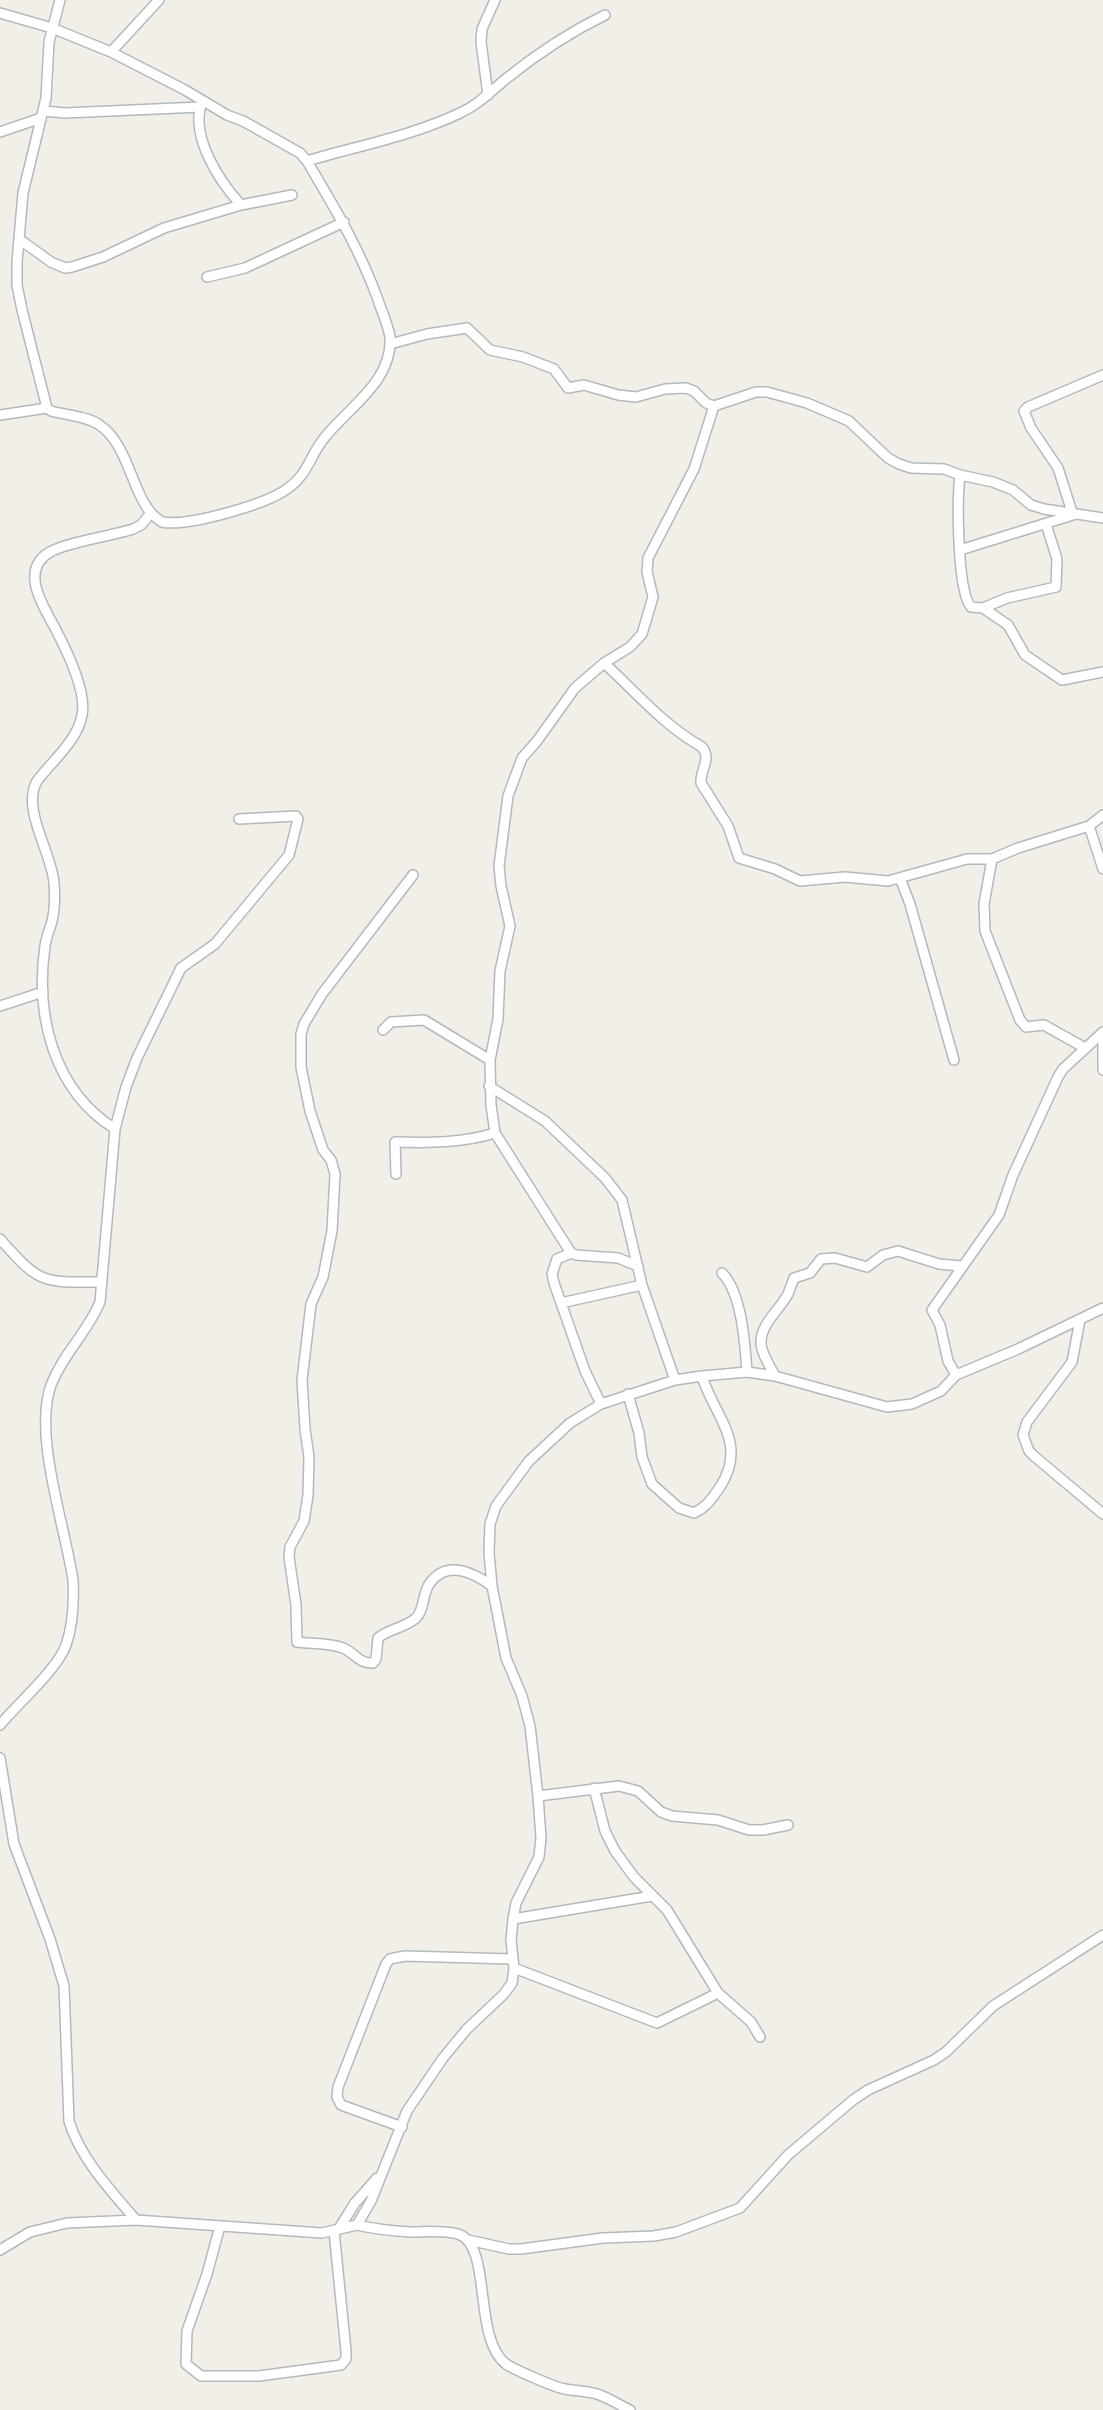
<!DOCTYPE html>
<style>
body{margin:0}
canvas{display:block;background:#f1efe8}
</style>
<canvas width="1103" height="2410"></canvas>
<script>
const c = document.querySelector('canvas').getContext('2d');
c.lineJoin = 'round';
function stroke(path, color, width, dash) { c.strokeStyle = color; c.lineWidth = width; c.lineCap = dash ? 'butt' : 'round'; c.setLineDash(dash || []); c.stroke(path); }
const street = new Path2D(`
 M 0,13 L 52,28 L 111,52 L 185,90 L 227,115 L 243,121 L 300,153 L 307,161 C 334,207 358,246 377,297 C 381,310 388,324 390,337 C 393,381 349,407 325,437 C 308,458 309,475 284,491 C 262,505 188,527 162,522 C 130,503 133,446 98,424 C 86,416 65,415 51,411 L 47,408 L 22,310 L 17,285 L 17,262 L 23,193 L 46,98 L 49,42 L 60,0
 M 111,52 L 159,0
 M 488,95 L 481,42 L 482,29 L 495,0
 M 202,102 C 189,136 220,182 241,205
 M 44,111 L 65,113 L 200,107
 M 0,132 L 41,118
 M 307,161 C 357,146 412,136 460,113 C 478,105 491,91 507,78 C 537,54 570,32 605,15
 M 19,239 L 51,262 L 65,268 L 72,267 L 103,257 L 164,228 L 241,205 L 292,195
 M 207,277 L 245,268 L 344,222
 M 390,344 L 427,334 L 467,328 L 490,350 L 523,357 L 554,369 L 568,388 L 584,385 L 618,395 L 636,397 L 665,389 L 686,388 L 694,391 L 706,403 L 714,406 L 756,392 L 767,392 L 807,403 L 849,421 L 888,458 L 899,464 L 911,468 L 944,469 L 960,475 L 993,482 L 1013,490 L 1031,505 L 1044,509 L 1103,518
 M 0,415 L 47,408
 M 960,475 C 957,499 957,591 971,607 L 983,608 L 1007,598 L 1056,587 L 1057,559 L 1046,524
 M 1072,512 L 1058,468 L 1031,428 L 1024,411 L 1028,407 L 1103,375
 M 960,550 L 1076,514
 M 983,608 L 1008,625 L 1025,655 L 1062,680 L 1103,672
 M 604,663 C 638,694 662,724 702,747 C 712,759 700,769 701,783 L 728,826 L 739,858 L 775,869 L 800,881 L 845,877 L 888,881 L 967,859 L 992,859 L 1018,848 L 1089,826 L 1103,815
 M 1089,826 L 1103,869
 M 992,859 L 984,904 L 985,931 L 1020,1020 L 1026,1027 L 1044,1025 L 1085,1048
 M 413,875 L 322,994 L 304,1024 L 301,1034 L 301,1067 L 310,1111 L 323,1150 L 331,1160 L 335,1174 L 332,1231 L 323,1277 L 311,1304 L 302,1380 L 305,1429 L 309,1457 L 308,1495 L 304,1521 L 290,1547 L 289,1557 L 296,1605 L 297,1642 C 312,1644 330,1643 343,1648 C 355,1653 359,1664 373,1663 L 376,1659 L 378,1638 C 388,1629 405,1628 416,1618 C 425,1609 422,1593 430,1583 C 447,1559 474,1573 492,1586
 M 900,878 L 910,904 L 954,1060
 M 0,1006 L 43,992
 M 383,1030 L 391,1022 L 424,1020 L 490,1060
 M 1103,1039 L 1103,1070
 M 489,1086 L 545,1121 L 605,1178 L 622,1200 L 642,1285 L 675,1380
 M 115,1129 C 53,1090 35,1015 45,946 C 46,937 50,929 52,921 C 55,909 55,896 54,883 C 52,853 21,809 37,781 C 52,761 78,740 82,715 C 87,692 66,649 55,628 C 43,606 19,570 50,552 C 67,542 112,536 133,529 L 141,525 L 151,513
 M 396,1174 L 395,1142 C 430,1143 462,1143 495,1133
 M 0,1239 C 41,1285 41,1282 102,1282
 M 571,1253 L 557,1259 L 552,1274 L 554,1283 L 585,1371 L 601,1404
 M 638,1266 L 618,1258 L 576,1255 L 571,1253 L 495,1133 L 491,1105 L 490,1060 L 498,1019 L 500,971 L 510,926 L 501,886 L 499,866 L 508,796 L 522,758 L 537,741 L 575,688 L 604,663 L 630,647 L 642,634 L 653,597 L 647,572 L 648,558 L 694,469 L 714,406
 M 722,1273 C 742,1293 745,1344 747,1372
 M 561,1303 L 642,1285
 M 1080,1320 L 1072,1362 L 1027,1422 L 1023,1435 L 1029,1451 L 1034,1456 L 1103,1514
 M 956,1375 L 948,1361 L 940,1325 L 932,1310 L 999,1215 L 1013,1175 L 1058,1077 L 1063,1069 L 1103,1032
 M 775,1376 C 770,1366 762,1355 761,1344 C 760,1324 779,1311 788,1294 C 790,1289 792,1283 794,1278 L 810,1273 L 821,1259 L 835,1258 L 867,1267 L 883,1255 L 898,1251 L 939,1264 L 961,1266
 M 628,1394 L 639,1433 L 642,1457 L 652,1484 L 679,1508 L 694,1513 C 707,1507 712,1498 720,1487 C 749,1442 713,1415 702,1376
 M 0,1725 C 18,1703 57,1670 66,1645 C 73,1625 74,1601 73,1580 C 65,1526 33,1435 51,1385 C 63,1354 87,1333 100,1302 L 115,1129 L 126,1087 L 137,1058 L 181,968 L 215,944 L 289,855 L 298,819 L 296,816 L 239,819
 M 0,1758 L 14,1844 L 50,1939 L 64,1986 L 69,2121 C 80,2158 111,2191 136,2220
 M 594,1788 L 605,1831 L 615,1851 L 634,1877 L 667,1910 L 718,1993 L 751,2022 L 760,2037
 M 538,1796 L 619,1786 L 638,1791 L 661,1812 L 672,1816 L 718,1820 L 749,1830 L 763,1830 L 788,1825
 M 513,1919 L 652,1896
 M 514,1968 L 657,2023 L 718,1993
 M 402,2127 L 341,2105 L 337,2097 L 338,2087 L 386,1964 L 390,1959 L 405,1956 L 512,1959
 M 357,2225 C 375,2229 392,2231 410,2232 C 425,2232 443,2230 458,2234 C 493,2245 472,2338 506,2364 C 513,2369 556,2388 565,2389 C 575,2391 586,2391 597,2394 C 609,2398 619,2405 630,2410
 M 220,2226 L 207,2274 L 187,2331 L 186,2364 L 201,2376 L 259,2376 L 341,2365 L 346,2359 L 346,2351 L 334,2231
 M 338,2230 L 355,2203 L 377,2178
 M 468,2240 L 509,2249 L 521,2249 L 603,2238 L 654,2236 L 676,2232 L 740,2208 L 788,2155 L 853,2100 L 868,2090 L 934,2060 L 946,2052 L 993,2006 L 1103,1935
 M 0,2250 L 30,2232 L 67,2223 L 136,2220 L 322,2233 L 357,2225 L 371,2201 L 407,2111 L 443,2058 L 467,2029 L 504,1994 L 512,1983 L 514,1968 L 511,1940 L 513,1919 L 516,1903 L 539,1857 L 541,1838 L 538,1796 L 530,1726 L 522,1696 L 506,1658 L 492,1586 L 489,1553 L 490,1524 L 496,1506 L 529,1461 L 570,1423 L 601,1404 L 675,1380 L 702,1376 L 747,1372 L 775,1376 L 887,1407 L 912,1404 L 941,1391 L 956,1375 L 1018,1349 L 1103,1308`);
stroke(street, '#b5b8bc', 12);
stroke(street, '#fff', 9);
</script>
